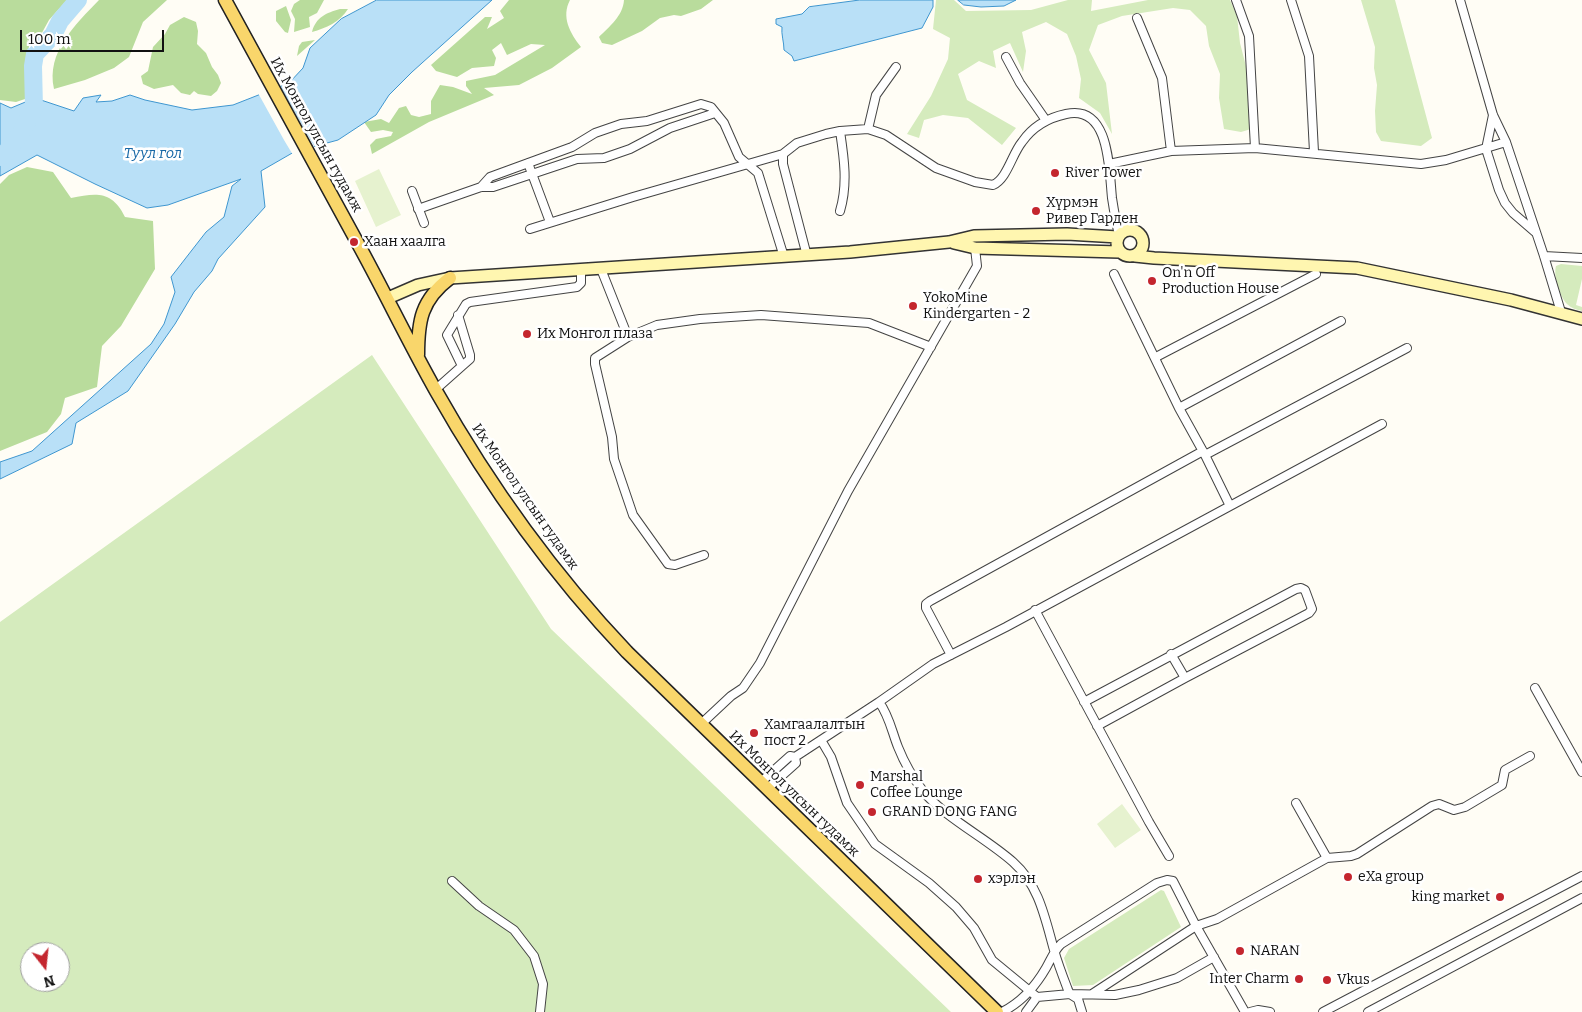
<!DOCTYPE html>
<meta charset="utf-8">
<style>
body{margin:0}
#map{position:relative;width:1582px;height:1012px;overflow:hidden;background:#fffdf5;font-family:Bitter,serif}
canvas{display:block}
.north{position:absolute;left:20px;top:942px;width:50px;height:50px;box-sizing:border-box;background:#fff;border:1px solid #a0a0a0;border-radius:50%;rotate:164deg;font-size:14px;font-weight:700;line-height:20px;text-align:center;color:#111}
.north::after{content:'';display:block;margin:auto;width:18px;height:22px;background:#c4262e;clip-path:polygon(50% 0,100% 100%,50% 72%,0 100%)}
.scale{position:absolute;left:20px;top:30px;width:144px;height:22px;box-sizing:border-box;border:2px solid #111;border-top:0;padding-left:6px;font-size:15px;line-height:18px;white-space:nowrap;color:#111;-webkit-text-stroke:4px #fff;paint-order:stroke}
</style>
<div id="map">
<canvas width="1582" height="1012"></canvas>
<div class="north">N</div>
<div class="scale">100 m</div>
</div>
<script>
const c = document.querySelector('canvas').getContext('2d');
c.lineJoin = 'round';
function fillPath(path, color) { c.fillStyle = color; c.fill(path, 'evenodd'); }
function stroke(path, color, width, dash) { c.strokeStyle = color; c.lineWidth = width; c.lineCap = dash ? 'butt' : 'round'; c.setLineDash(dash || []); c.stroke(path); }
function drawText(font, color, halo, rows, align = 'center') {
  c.font = font + ' Bitter,serif'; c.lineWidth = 5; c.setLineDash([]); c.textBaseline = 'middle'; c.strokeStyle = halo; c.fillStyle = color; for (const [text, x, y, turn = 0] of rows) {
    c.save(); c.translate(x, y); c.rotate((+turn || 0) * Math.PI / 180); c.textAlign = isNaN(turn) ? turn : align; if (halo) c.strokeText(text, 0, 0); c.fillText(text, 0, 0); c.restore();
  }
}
fillPath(new Path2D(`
 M 936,0 L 954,0 L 966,11 L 1031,10 L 1068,0 L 1092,0 L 1091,11 L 1148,0 L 1230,0 L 1237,16 L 1240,43 L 1249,78 L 1251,129 L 1241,132 L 1224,129 L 1219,98 L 1220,74 L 1209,46 L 1206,26 L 1190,10 L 1173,8 L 1122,16 L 1098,25 L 1089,50 L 1106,83 L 1112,134 L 1100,113 L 1079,98 L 1081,79 L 1076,56 L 1067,34 L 1046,22 L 1022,32 L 1026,51 L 1023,72 L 1010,43 L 993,51 L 996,68 L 979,61 L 958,74 L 967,100 L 1016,128 L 1002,145 L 968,118 L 943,115 L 924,120 L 919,138 L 907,134 L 931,96 L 948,59 L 950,38 L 933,29 Z
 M 1361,0 L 1395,0 L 1432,138 L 1421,146 L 1381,141 L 1376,132 L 1375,111 L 1377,85 L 1374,68 L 1375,47 Z
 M 1561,264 L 1582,266 L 1582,279 L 1576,305 L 1582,307 L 1582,311 C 1577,310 1571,308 1567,304 C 1560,297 1553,276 1556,266 Z
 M 372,355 L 551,629 L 951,1012 L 0,1012 L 0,622 ZM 30,952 L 60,952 L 60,982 L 30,982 Z
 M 1161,890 L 1164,891 L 1181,927 L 1093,985 L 1073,986 L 1064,958 L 1069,949 Z`), '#d5ebbd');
fillPath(new Path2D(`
 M 0,0 L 67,0 L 49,20 L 27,60 L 26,82 L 28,98 L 16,102 L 0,100 Z
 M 99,0 L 167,0 L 143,22 L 129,57 L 114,68 L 85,80 L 54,89 C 46,52 75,25 99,0 Z
 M 300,0 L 324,0 L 317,13 L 309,17 L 310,27 L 294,32 L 295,19 L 291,11 L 294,4 Z
 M 509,0 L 570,0 C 561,17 570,33 581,47 L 552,68 L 519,85 L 484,88 L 494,95 L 429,122 L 372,154 L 370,145 L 376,139 L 391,136 L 393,132 L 383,130 L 371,132 L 364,122 L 381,119 L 389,123 L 399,108 L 406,106 L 411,115 L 419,117 L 431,114 L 431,101 L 440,85 L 453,87 L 472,94 L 466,86 L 466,81 L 495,75 L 545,45 L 531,44 L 507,55 L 501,43 L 492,50 L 496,58 L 494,66 L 472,68 L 457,77 L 436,71 L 431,65 L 485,17 L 492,17 L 487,29 L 504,18 L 500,11 Z
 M 624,0 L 713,0 L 701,9 L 681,16 L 674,15 L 660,18 L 642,31 L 612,45 L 602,43 L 599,37 C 609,27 623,16 624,0 Z
 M 286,6 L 291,20 L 288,33 L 285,32 L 276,21 L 276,11 Z
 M 340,9 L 348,9 C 340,22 326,28 312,32 C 316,17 326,13 340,9 Z
 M 184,17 L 196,22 L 198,31 L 197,44 L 206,53 L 212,67 L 218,75 L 221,83 L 217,91 L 211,96 L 198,94 L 194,91 L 190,95 L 181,93 L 173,85 L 154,89 L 143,84 L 141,76 L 148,71 L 153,47 L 165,34 L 170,25 Z
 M 315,40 L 297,56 L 299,46 L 302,42 Z
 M 27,167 L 53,172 L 71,198 C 96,193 112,190 125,217 L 153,221 L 155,269 L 121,326 L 102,346 L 97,387 L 65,398 L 61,414 L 47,432 L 0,451 L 0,184 L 9,175 Z`), '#b9dc9c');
fillPath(new Path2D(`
 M 379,169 L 401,215 L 376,227 L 355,181 Z
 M 1122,804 L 1141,830 L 1115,848 L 1097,824 Z`), '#e6f2cf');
const water = new Path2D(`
 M 377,0 L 492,0 L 412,72 L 389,95 L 376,115 L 338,140 L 294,152 L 261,171 L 265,207 L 218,259 L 212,271 L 194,292 L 175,324 L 128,391 L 76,423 L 72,444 L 0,479 L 0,462 L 32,451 L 151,344 L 164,324 L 175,292 L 171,277 L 206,232 L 224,217 L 232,186 L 241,179 L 168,205 L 147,208 L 95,184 L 37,155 L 0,176 L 0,103 L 11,108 L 35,98 L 74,111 L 83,98 L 101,95 L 96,102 L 112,101 L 130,95 L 145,100 L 192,110 L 233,105 L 289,83 L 303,68 L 310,48 L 341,19 Z
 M 860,0 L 933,0 L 933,7 L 922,28 L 794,61 L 792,56 L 784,50 C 784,42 781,34 782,27 L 776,24 L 776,19 L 802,14 L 809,7 Z
 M 958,0 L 1016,0 L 1004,6 L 981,7 L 964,5 Z`);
fillPath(water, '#b9e0f7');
stroke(water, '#3f96cf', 1);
fillPath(new Path2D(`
 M 279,84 L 303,127 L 315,148 L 293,155 L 284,140 L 258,93 Z`), '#fffdf5');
stroke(new Path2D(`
 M 0,157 L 4,155 L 21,133 L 34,108 L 33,66 L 35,54 L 53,35 L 60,21 L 78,0`), '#b9e0f7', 18);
const street = new Path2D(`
 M 1236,0 L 1249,36 L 1255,148
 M 1291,0 L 1309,56 L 1314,152
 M 1460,0 L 1493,115 L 1506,142 L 1544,256 L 1561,312
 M 1137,18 L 1162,78 L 1171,151
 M 1006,57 L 1020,83 L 1045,119
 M 1493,115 L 1486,149 L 1499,190 L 1505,203 L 1513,213 L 1535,232
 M 868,129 L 876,95 L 896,67
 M 840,131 C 844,158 848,184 840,211
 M 783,154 L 783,164 L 807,256
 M 528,163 L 550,222
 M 1109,164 L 1171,151 L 1255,148 L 1421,164 L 1446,160 L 1506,142
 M 481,187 L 490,177 L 572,147 L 595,133 L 621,124 L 647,121 L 701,104 L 711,107 L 724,123 L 739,157 L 758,173 L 784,257
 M 412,191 L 424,223
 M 418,209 L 481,187 L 493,187 L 577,159 L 604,158 L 630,149 L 670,128 L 715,113
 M 1117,218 L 1127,230
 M 530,229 L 633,197 L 783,154 L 797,143 L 826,134 L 840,131 L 868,129 L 886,135 L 936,168 L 975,182 L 993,185 C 1007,179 1012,154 1022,142 C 1033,126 1047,118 1066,114 C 1110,104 1109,169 1112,198 C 1114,211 1116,223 1119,235
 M 1544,256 L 1582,258
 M 601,269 L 628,337 L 657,325 L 700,319 L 761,315 L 869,323 L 931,347
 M 1114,274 L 1179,408 L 1205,455 L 1230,506 L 1382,424
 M 458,315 L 470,355 L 470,359 L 462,366
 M 628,337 L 595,358 L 595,364 L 612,437 L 614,459 L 633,515 L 668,564 L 675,565 L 704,555
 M 1156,357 L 1316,274
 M 435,390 L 462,366 L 447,335 L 466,304 L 470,302 L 577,287 L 581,283 L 581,270
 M 1179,408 L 1341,321
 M 1205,455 L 1407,348
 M 1035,610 L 1149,822 L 1169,856
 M 1171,654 L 1185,678
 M 951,655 L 926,608 L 926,604 L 930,601 L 1203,451
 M 1535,688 L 1582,772
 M 1084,702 L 1296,589 L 1301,588 L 1305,590 L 1312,609 L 1309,613 L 1185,678 L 1097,726
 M 700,725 L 731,696 L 743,688 L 760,663 L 848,491 L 977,266 L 975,248
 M 821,740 L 831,757 L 847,803 L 875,844 L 929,883 L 956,907 L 974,928 L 992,960 L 1037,997 L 1070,994 L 1115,995 L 1139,990 L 1177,978 L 1214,957
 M 761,782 L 790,756 L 795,757 L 879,702
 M 768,788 L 796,763 L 795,757
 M 1296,803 L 1327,858
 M 452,881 L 479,906 L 514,930 L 534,956 L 543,984 L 540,1012
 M 1092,994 L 1196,926 L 1217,919 L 1327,858 L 1351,856 L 1357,854 L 1432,806 L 1439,804 L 1454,810 L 1465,807 L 1502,785 L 1505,770 L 1530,756
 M 1002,1012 C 1022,1002 1035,987 1046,968 C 1051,959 1054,951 1061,944 L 1157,883 L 1167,880 L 1173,881 L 1196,926 L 1245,1012
 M 1026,1012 L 1037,997
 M 1082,1012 L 1078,999 L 1070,994 L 1068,990 C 1063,977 1058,964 1054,950 C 1045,918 1039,885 1013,862 C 986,838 944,817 923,791 C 913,778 904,762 898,747 C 892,732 889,715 879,702 L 933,664 L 1006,627 L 1230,506
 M 1250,1012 L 1258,1010 L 1270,1012
 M 1323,1012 L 1582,876
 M 1368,1012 L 1582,898`);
const secondary = new Path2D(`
 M1117 243a13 13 0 1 1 26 0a13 13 0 1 1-26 0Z
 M 954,243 L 975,248 L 1119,252
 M 1135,256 L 1154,258 L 1357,268 L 1511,300 L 1582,319
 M 388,298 L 418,285 L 450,278 L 850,252 L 949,242 L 974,236 L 1067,234 L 1118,237`);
const primary = new Path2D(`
 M 225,0 C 270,84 317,167 362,251 C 387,297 410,345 436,391 C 489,485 553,574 627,652 L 997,1012
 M 418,355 C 418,321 421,300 450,278`);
stroke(street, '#444', 10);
stroke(secondary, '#333', 14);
stroke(primary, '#222', 15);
stroke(street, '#fff', 8);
stroke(secondary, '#fff6b0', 11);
stroke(primary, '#f9d66b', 12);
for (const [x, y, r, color] of [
 [1055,173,5,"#c4262e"],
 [1036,211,5,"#c4262e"],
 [354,242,5,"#c4262e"],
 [1152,281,5,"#c4262e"],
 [913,306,5,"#c4262e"],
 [527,334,5,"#c4262e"],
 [754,733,5,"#c4262e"],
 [860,785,5,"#c4262e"],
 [872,812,5,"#c4262e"],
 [1348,877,5,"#c4262e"],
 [978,879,5,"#c4262e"],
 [1500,897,5,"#c4262e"],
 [1240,951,5,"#c4262e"],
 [1299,979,5,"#c4262e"],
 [1327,980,5,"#c4262e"]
]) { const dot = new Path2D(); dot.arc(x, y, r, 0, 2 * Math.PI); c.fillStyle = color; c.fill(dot); stroke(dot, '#fff', 2); }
drawText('14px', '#111', '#fff', [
 ["Их Монгол улсын гудамж",316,135,61],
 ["Их Монгол улсын гудамж",525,497,55],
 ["Их Монгол улсын гудамж",794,794,44]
]);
drawText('14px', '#111', '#fff', [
 ["River Tower",1065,173],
 ["Хүрмэн",1046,203],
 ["Ривер Гарден",1046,219],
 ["Хаан хаалга",364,242],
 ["On'n Off",1162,273],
 ["Production House",1162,289],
 ["YokoMine",923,298],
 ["Kindergarten - 2",923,314],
 ["Их Монгол плаза",537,334],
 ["Хамгаалалтын",764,725],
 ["пост 2",764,741],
 ["Marshal",870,777],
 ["Coffee Lounge",870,793],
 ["GRAND DONG FANG",882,812],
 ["eXa group",1358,877],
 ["хэрлэн",988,879],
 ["king market",1490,897,"right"],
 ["NARAN",1250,951],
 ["Inter Charm",1289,979,"right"],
 ["Vkus",1337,980]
], 'left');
drawText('italic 15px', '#1768a6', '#fff', [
 ["Туул гол",153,154]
]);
</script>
